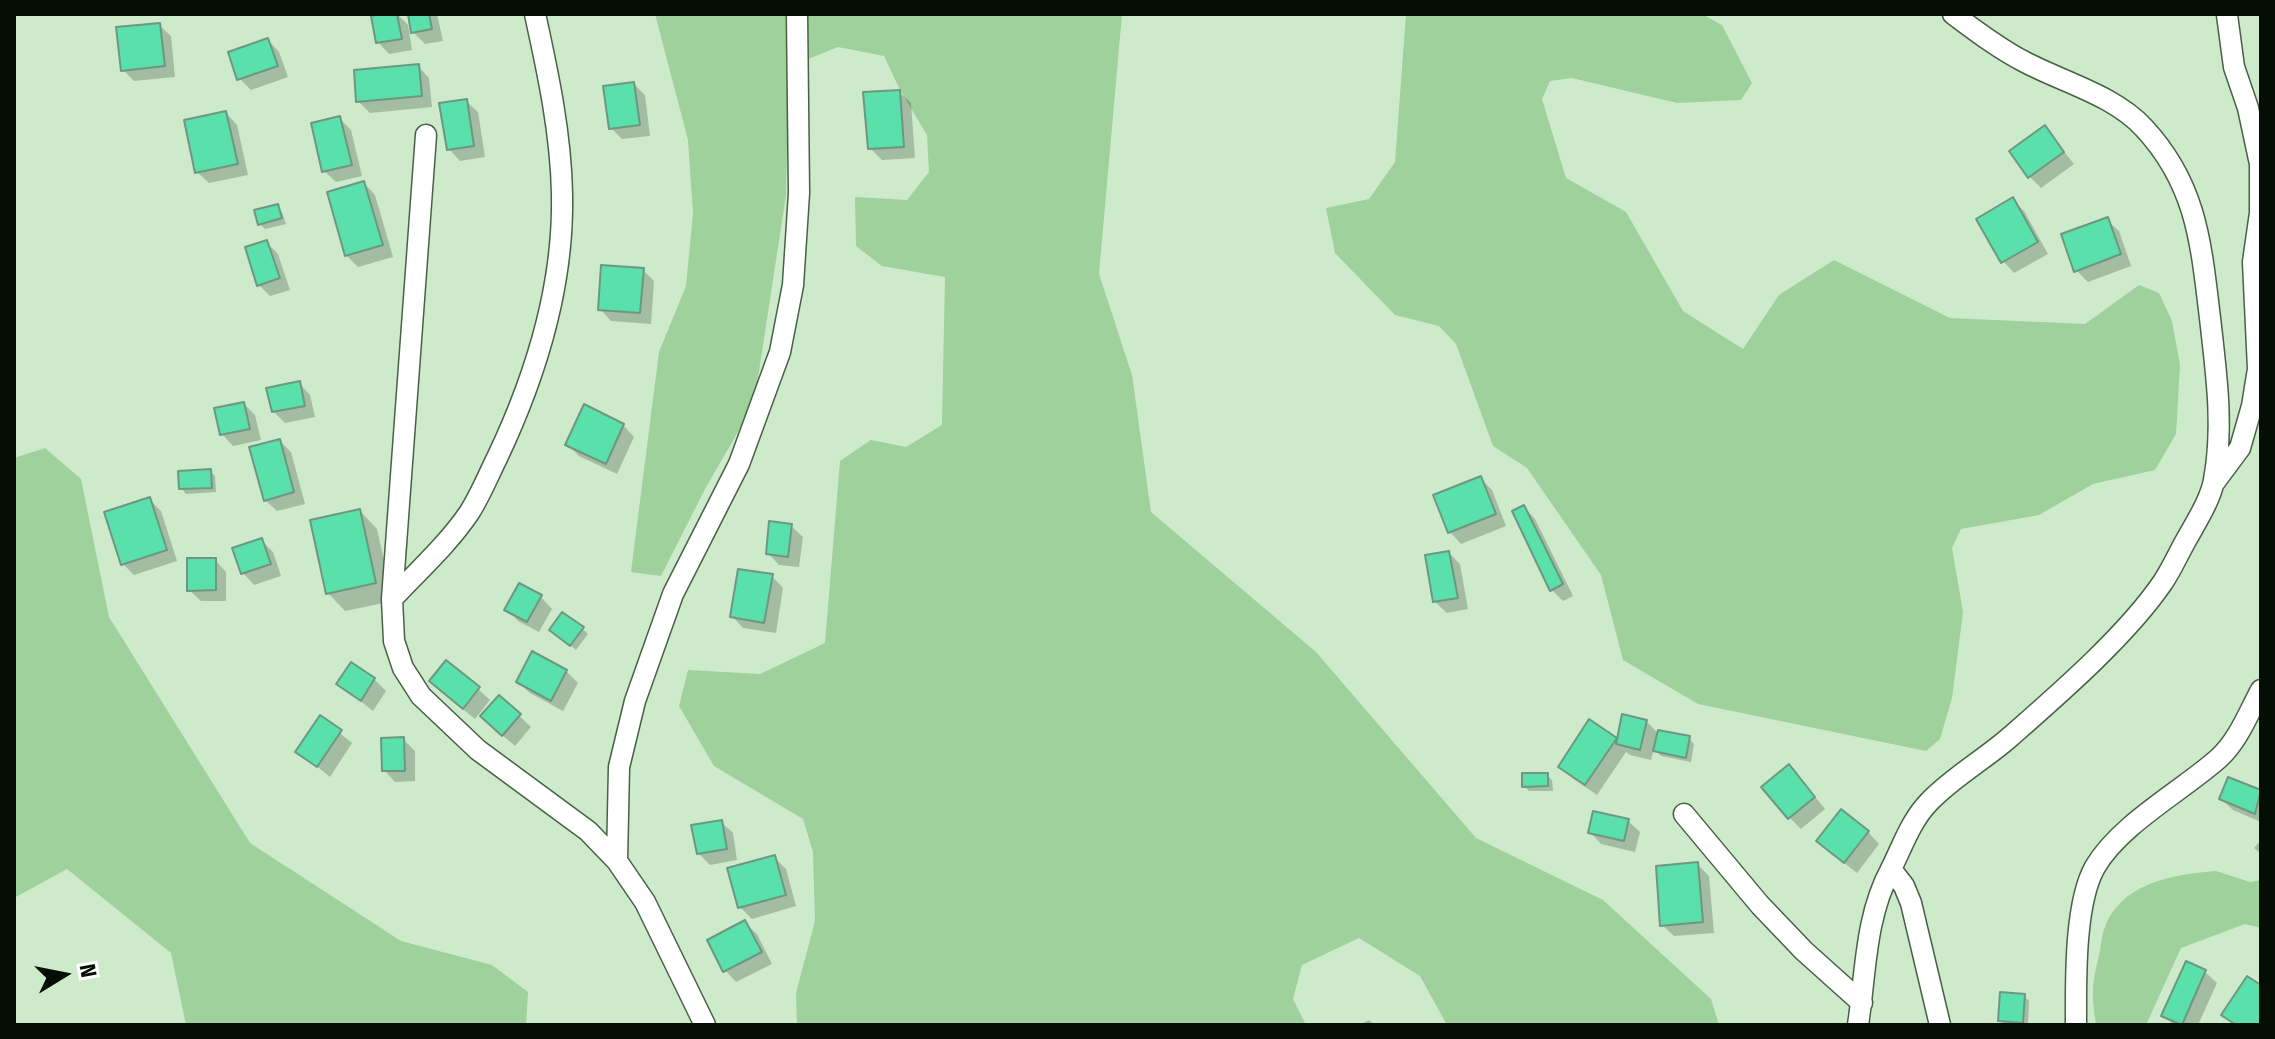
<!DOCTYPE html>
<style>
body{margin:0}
#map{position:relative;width:2275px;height:1039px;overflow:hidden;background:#cdebca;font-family:"Fira Sans Condensed",sans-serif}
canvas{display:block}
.frame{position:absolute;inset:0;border:16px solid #050e05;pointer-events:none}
.north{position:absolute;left:24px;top:935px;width:80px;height:80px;-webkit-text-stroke:6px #fff;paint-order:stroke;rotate:80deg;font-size:22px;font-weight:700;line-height:32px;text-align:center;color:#050e05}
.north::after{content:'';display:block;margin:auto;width:28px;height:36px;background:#050e05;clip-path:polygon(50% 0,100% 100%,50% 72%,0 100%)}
</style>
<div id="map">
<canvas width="2275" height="1039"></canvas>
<div class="frame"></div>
<div class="north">N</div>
</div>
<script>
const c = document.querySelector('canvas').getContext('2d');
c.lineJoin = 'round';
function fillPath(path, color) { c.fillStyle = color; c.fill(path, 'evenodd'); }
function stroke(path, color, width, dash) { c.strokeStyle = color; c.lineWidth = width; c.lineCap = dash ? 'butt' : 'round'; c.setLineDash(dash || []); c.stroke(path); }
fillPath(new Path2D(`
 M 655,14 L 1122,14 L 1099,274 L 1132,375 L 1151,512 L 1316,652 L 1476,838 L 1603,900 L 1711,999 L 1719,1025 L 1447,1025 L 1420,976 L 1359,938 L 1302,965 L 1293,999 L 1306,1025 L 797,1025 L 796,993 L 815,921 L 813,852 L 803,819 L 714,766 L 679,706 L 688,670 L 760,674 L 825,643 L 840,461 L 871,440 L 906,447 L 942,425 L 945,277 L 882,266 L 856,246 L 855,197 L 907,200 L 929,172 L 927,135 L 900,90 L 884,56 L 838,47 L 806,60 L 788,93 L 786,195 L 754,404 L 705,489 L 661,576 L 631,572 L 659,352 L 686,286 L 693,213 L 688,140 Z
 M 1406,14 L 1702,14 L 1722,25 L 1752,83 L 1741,100 L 1677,103 L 1572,78 L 1550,81 L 1542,99 L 1566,178 L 1626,212 L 1683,311 L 1743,349 L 1779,295 L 1834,260 L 1950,318 L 2085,324 L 2139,285 L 2159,293 L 2172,321 L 2180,365 L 2176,434 L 2155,470 L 2093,484 L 2039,515 L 1961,529 L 1952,548 L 1963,612 L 1952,698 L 1940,739 L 1926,751 L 1698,704 L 1623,660 L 1601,575 L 1527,468 L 1493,446 L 1456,344 L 1439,326 L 1395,315 L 1335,253 L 1326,208 L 1369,199 L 1395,162 Z
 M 45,448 L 81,479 L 109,617 L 250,843 L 401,941 L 492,965 L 528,992 L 526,1025 L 186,1025 L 171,953 L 67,869 L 14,898 L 14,458 Z
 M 2216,871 L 2250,882 L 2261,880 L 2261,928 L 2245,924 L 2181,948 L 2146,1025 L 2096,1025 C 2091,991 2092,984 2100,951 C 2101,943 2102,934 2105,927 C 2122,882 2176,874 2216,871 Z`), '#9ed19b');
fillPath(new Path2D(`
 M 392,14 L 397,14 L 408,25 L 412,50 L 389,54 L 378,42 Z
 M 410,14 L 437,14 L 443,41 L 425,44 L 413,32 Z
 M 159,25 L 171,36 L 175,77 L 134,81 L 123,70 Z
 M 268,40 L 279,52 L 288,77 L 251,90 L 239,78 Z
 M 418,66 L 429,78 L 432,107 L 370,113 L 358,101 Z
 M 634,84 L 645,95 L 650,136 L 622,139 L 611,128 Z
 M 899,92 L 911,103 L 915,158 L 882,160 L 870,148 Z
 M 466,101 L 478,112 L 485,157 L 460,161 L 449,149 Z
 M 226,113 L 237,125 L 248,175 L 209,183 L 197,172 Z
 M 339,118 L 351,130 L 362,176 L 336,182 L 324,171 Z
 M 2044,127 L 2074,164 L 2041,188 L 2030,177 Z
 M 364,183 L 375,195 L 393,257 L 358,267 L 346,255 Z
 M 2012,200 L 2024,211 L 2048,254 L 2014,273 L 2003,261 Z
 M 277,206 L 282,212 L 286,224 L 265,229 L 260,224 Z
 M 2107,220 L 2119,231 L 2131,266 L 2088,282 L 2076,270 Z
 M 266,242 L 278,254 L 290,290 L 270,296 L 259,285 Z
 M 643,270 L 654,281 L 651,324 L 611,321 L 600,309 Z
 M 299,383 L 310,395 L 315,417 L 285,423 L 273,411 Z
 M 244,404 L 255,415 L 261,440 L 233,446 L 222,434 Z
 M 623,425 L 634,437 L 617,474 L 579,456 L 567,444 Z
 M 280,441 L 291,452 L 305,504 L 277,511 L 265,500 Z
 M 210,471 L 215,476 L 216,492 L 186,494 L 181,488 Z
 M 1480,478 L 1492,490 L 1506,526 L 1461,544 L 1450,532 Z
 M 150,500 L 161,511 L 177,561 L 134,575 L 123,564 Z
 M 1524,507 L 1535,519 L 1573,596 L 1563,601 L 1551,589 Z
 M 360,511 L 377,529 L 393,601 L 345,611 L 328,593 Z
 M 791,526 L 803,537 L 799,567 L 779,565 L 768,553 Z
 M 261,540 L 273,552 L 281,576 L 254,585 L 243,573 Z
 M 1449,553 L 1460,564 L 1468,609 L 1447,613 L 1435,602 Z
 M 215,560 L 226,572 L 226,601 L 201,601 L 189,590 Z
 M 772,576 L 783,588 L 776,633 L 743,628 L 732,616 Z
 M 541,597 L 552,609 L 539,632 L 518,621 L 507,609 Z
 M 583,629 L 588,634 L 576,650 L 557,635 Z
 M 566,671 L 578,683 L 563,711 L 530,693 L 518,682 Z
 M 374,679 L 386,691 L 373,711 L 339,684 Z
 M 478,689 L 490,700 L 475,719 L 443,693 Z
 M 500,698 L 531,727 L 515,746 L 494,728 Z
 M 321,718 L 352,743 L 330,777 L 298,751 Z
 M 1646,721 L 1659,734 L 1689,738 L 1694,744 L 1691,762 L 1661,756 L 1654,749 L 1651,760 L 1630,755 L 1626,752 L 1597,795 L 1572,778 L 1560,767 L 1590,722 L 1618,741 Z
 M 403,739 L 415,751 L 415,781 L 395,782 L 384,770 Z
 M 1547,775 L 1552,780 L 1553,791 L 1529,791 L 1524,786 Z
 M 1800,778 L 1825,809 L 1801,829 L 1790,818 Z
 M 2229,779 L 2261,792 L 2261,822 L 2233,810 L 2221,799 Z
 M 1628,821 L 1640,832 L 1635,852 L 1601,844 L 1590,832 Z
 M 721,822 L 733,833 L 737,860 L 710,865 L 698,853 Z
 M 1868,832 L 1879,844 L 1857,873 L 1830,852 Z
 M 2261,840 L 2261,854 L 2254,848 Z
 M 774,857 L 786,869 L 796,906 L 752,919 L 740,907 Z
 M 1697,864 L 1709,876 L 1714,933 L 1674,936 L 1662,925 Z
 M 745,923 L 757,934 L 772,964 L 736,982 L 725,970 Z
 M 2205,972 L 2217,983 L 2198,1025 L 2173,1025 L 2164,1015 Z
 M 2024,996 L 2029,1001 L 2028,1025 L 2005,1025 L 2000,1020 Z
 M 1369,1020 L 1374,1025 L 1359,1025 Z`), '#0003');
const building = new Path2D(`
 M 381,14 L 397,14 L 402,39 L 376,43 L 371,16 Z
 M 408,14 L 429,14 L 432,29 L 411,33 Z
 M 160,23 L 165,66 L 121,71 L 116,27 Z
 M 268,38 L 278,66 L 237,80 L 228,52 Z
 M 419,64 L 422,96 L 356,102 L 354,70 Z
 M 634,82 L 640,125 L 609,129 L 603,86 Z
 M 900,90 L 904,147 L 868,149 L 863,92 Z
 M 467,99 L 474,146 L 447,150 L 439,103 Z
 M 226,111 L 238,164 L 195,173 L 184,120 Z
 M 340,116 L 352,165 L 322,172 L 311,123 Z
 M 2045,125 L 2064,152 L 2028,178 L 2009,151 Z
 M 364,181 L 383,245 L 345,256 L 327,192 Z
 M 2013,197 L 2038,242 L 2001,263 L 1976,219 Z
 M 278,204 L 282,218 L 258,225 L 254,210 Z
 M 2108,217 L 2121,254 L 2074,272 L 2061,234 Z
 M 267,240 L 280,278 L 257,286 L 245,247 Z
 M 601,265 L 644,268 L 640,313 L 598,310 Z
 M 300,381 L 305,406 L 272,412 L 266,388 Z
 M 244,402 L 250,429 L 220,435 L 214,408 Z
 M 584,404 L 624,424 L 606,464 L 565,445 Z
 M 280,439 L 294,492 L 264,501 L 249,447 Z
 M 211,469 L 212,488 L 179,489 L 178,471 Z
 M 1481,476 L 1496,514 L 1448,533 L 1433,495 Z
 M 150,497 L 167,550 L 121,565 L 104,512 Z
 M 1524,505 L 1563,584 L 1550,591 L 1512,511 Z
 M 360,509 L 376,583 L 326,594 L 310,520 Z
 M 769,521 L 792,524 L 788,557 L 766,554 Z
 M 262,538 L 271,564 L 241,574 L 232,548 Z
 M 1449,551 L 1458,598 L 1433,602 L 1425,555 Z
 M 187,558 L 216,558 L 216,590 L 187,591 Z
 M 738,569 L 773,574 L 764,623 L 730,617 Z
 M 519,583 L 542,595 L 527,622 L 504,610 Z
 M 562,612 L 584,627 L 570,646 L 549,630 Z
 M 532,651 L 567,670 L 551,701 L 516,682 Z
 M 446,660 L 480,687 L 463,709 L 429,681 Z
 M 351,662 L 375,678 L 361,701 L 336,684 Z
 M 499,695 L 521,714 L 502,736 L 480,716 Z
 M 1622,714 L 1647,720 L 1640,750 L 1616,744 Z
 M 320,715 L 342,730 L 317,767 L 295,752 Z
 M 1589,719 L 1617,738 L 1585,785 L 1558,767 Z
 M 1658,730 L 1690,736 L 1686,758 L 1653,751 Z
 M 404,737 L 405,771 L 382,771 L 381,738 Z
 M 1789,764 L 1815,797 L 1788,819 L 1761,787 Z
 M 1522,773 L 1548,773 L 1548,786 L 1522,787 Z
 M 2228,777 L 2261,790 L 2255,814 L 2219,799 Z
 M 1841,809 L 1869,831 L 1844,863 L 1816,841 Z
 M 1593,811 L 1629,819 L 1624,841 L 1588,833 Z
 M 722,820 L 727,849 L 697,854 L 691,825 Z
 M 775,855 L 786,895 L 738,908 L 727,868 Z
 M 1698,862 L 1703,922 L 1660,926 L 1656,866 Z
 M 745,920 L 762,952 L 723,972 L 707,940 Z
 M 2186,961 L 2206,970 L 2182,1025 L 2161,1016 Z
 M 2247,976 L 2261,985 L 2261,1025 L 2236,1025 L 2221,1015 Z
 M 2000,992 L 2025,994 L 2023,1023 L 1998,1021 Z`);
fillPath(building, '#5ae0aa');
stroke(building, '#6e9783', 2);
const minor = new Path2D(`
 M 426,135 L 392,599 L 394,641 L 403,668 L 421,696 L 478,750 L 588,831 L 617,861 L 645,902 L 705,1025
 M 2214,483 L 2240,448 L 2252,406 L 2258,369 L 2253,262 L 2260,213 L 2260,164 L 2248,108 L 2234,67 L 2227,15
 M 392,599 C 418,571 448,544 469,513 C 480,496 488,476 497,458 C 535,378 564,285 562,194 C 561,134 548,73 535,14
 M 1684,814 L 1760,905 L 1804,951 L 1862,1003
 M 617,861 L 619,767 L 635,701 L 673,594 L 739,464 L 780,352 L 793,285 L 799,193 L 797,14
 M 1891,869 C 1903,845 1911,820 1930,801 C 1953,777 1985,759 2010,737 C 2059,694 2127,635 2163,582 C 2173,567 2180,550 2189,535 C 2198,519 2211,498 2214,480 C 2224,425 2216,372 2210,318 C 2201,244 2197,185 2144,128 C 2114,95 2062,82 2023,61 C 1998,48 1976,31 1953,14
 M 1858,1025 C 1866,972 1865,917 1891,869 L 1904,886 L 1911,903 L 1940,1025
 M 2076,1025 C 2076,983 2074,904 2095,867 C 2120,824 2182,791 2219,758 C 2238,741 2249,712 2261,690`);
stroke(minor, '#476145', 23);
stroke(minor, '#fff', 20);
</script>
